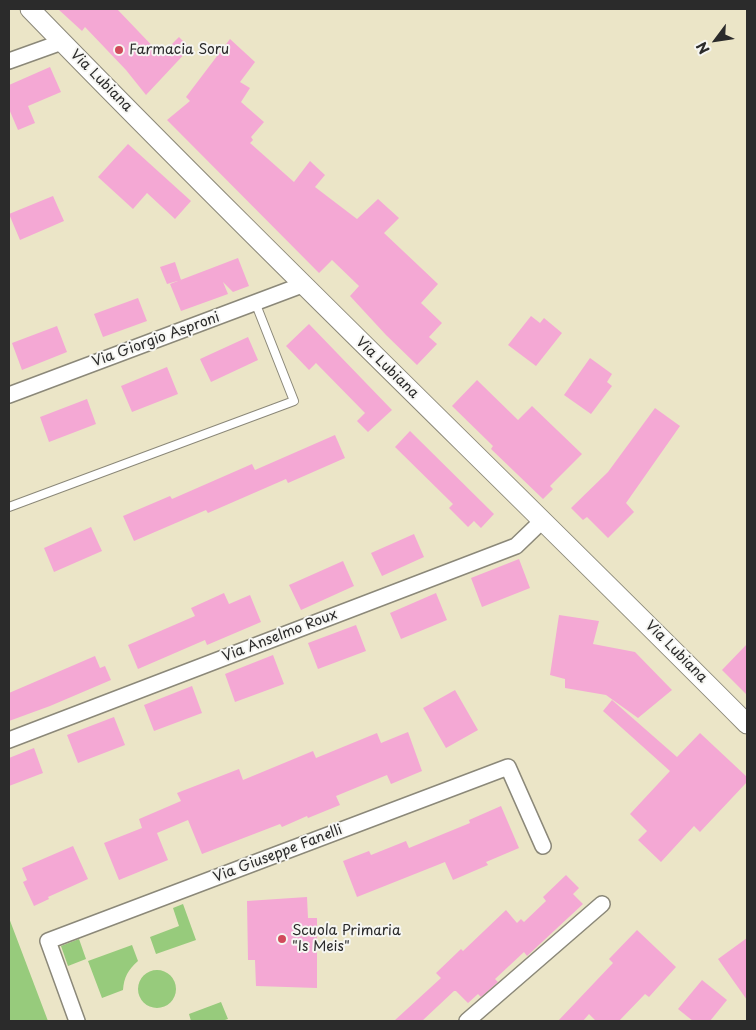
<!DOCTYPE html>
<style>
body{margin:0}
#map{position:relative;width:756px;height:1030px;overflow:hidden;background:#ebe5c7;font-family:"Playpen Sans",sans-serif}
canvas{display:block}
.frame{position:absolute;inset:0;border:10px solid #2b2b2b;pointer-events:none}
.north{position:absolute;left:691px;top:15px;width:50px;height:50px;-webkit-text-stroke:4px #f6f6f2;paint-order:stroke;rotate:239deg;font-size:14px;font-weight:700;line-height:20px;text-align:center;color:#2b2b2b}
.north::after{content:'';display:block;margin:auto;width:18px;height:22px;background:#2b2b2b;clip-path:polygon(50% 0,100% 100%,50% 72%,0 100%)}
</style>
<div id="map">
<canvas width="756" height="1030"></canvas>
<div class="frame"></div>
<div class="north">N</div>
</div>
<script>
const c = document.querySelector('canvas').getContext('2d');
c.lineJoin = 'round';
function fillPath(path, color) { c.fillStyle = color; c.fill(path, 'evenodd'); }
function stroke(path, color, width, dash) { c.strokeStyle = color; c.lineWidth = width; c.lineCap = dash ? 'butt' : 'round'; c.setLineDash(dash || []); c.stroke(path); }
function drawText(font, color, halo, rows, align = 'center') {
  c.font = font + ' "Playpen Sans",sans-serif'; c.lineWidth = 4; c.setLineDash([]); c.textBaseline = 'middle'; c.strokeStyle = halo; c.fillStyle = color; for (const [text, x, y, turn = 0] of rows) {
    c.save(); c.translate(x, y); c.rotate((+turn || 0) * Math.PI / 180); c.textAlign = isNaN(turn) ? turn : align; if (halo) c.strokeText(text, 0, 0); c.fillText(text, 0, 0); c.restore();
  }
}
fillPath(new Path2D(`
 M 183,904 L 196,940 L 156,954 L 150,937 L 179,926 L 173,908 Z
 M 9,918 L 48,1021 L 9,1021 Z
 M 79,939 L 86,959 L 68,966 L 61,946 Z
 M 132,945 L 138,961 C 128,970 124,977 123,990 L 102,998 L 88,961 Z
 M138 989a19 19 0 1 1 38 0a19 19 0 1 1-38 0Z
 M 221,1002 L 228,1019 L 222,1021 L 191,1021 L 189,1014 Z`), '#97cb7c');
fillPath(new Path2D(`
 M 58,9 L 117,9 L 161,55 L 179,37 L 190,48 L 146,95 L 126,70 L 85,27 L 82,31 Z
 M 230,39 L 255,62 L 240,82 L 250,88 L 241,102 L 264,122 L 251,137 L 253,140 L 250,143 L 294,182 L 310,161 L 325,175 L 315,187 L 357,219 L 378,199 L 399,218 L 384,233 L 438,284 L 421,303 L 442,323 L 429,337 L 437,344 L 417,365 L 386,335 L 350,296 L 359,286 L 332,260 L 319,273 L 167,120 L 190,101 L 186,97 Z
 M 50,67 L 61,92 L 28,106 L 35,123 L 18,130 L 9,109 L 9,85 Z
 M 128,144 L 191,201 L 175,219 L 147,193 L 133,209 L 98,177 Z
 M 53,196 L 64,221 L 20,240 L 9,214 Z
 M 238,258 L 249,286 L 233,292 L 223,282 L 228,294 L 181,311 L 170,284 Z
 M 175,262 L 181,280 L 167,284 L 160,267 Z
 M 138,298 L 147,321 L 103,337 L 94,314 Z
 M 531,316 L 540,323 L 544,318 L 562,333 L 536,366 L 508,345 Z
 M 309,324 L 392,410 L 368,432 L 357,421 L 365,413 L 316,363 L 309,370 L 286,346 Z
 M 57,326 L 67,352 L 22,370 L 12,343 Z
 M 248,337 L 258,360 L 211,382 L 200,359 Z
 M 590,358 L 612,374 L 607,382 L 612,386 L 591,414 L 564,395 Z
 M 167,367 L 178,394 L 132,412 L 121,386 Z
 M 477,380 L 518,420 L 532,406 L 582,454 L 550,486 L 553,489 L 543,499 L 491,449 L 493,446 L 452,406 Z
 M 87,399 L 96,424 L 49,442 L 40,417 Z
 M 655,408 L 680,426 L 626,503 L 634,512 L 608,538 L 587,517 L 583,520 L 571,508 L 608,472 Z
 M 410,431 L 494,514 L 481,528 L 474,521 L 468,527 L 449,508 L 453,504 L 395,447 Z
 M 335,435 L 345,458 L 288,483 L 286,479 L 208,513 L 206,510 L 134,541 L 123,516 L 170,496 L 172,499 L 252,464 L 255,470 Z
 M 91,527 L 102,551 L 54,572 L 44,548 Z
 M 414,534 L 424,557 L 382,576 L 371,553 Z
 M 519,559 L 530,588 L 482,607 L 471,578 Z
 M 343,561 L 354,586 L 301,610 L 289,585 Z
 M 224,593 L 229,604 L 250,595 L 261,622 L 207,645 L 205,640 L 138,669 L 128,645 L 195,616 L 191,608 Z
 M 436,593 L 447,620 L 401,639 L 390,613 Z
 M 559,615 L 599,621 L 593,644 L 635,652 L 672,690 L 638,718 L 606,695 L 565,688 L 565,679 L 550,675 Z
 M 356,625 L 366,651 L 318,669 L 308,643 Z
 M 747,644 L 747,695 L 722,670 Z
 M 273,655 L 284,684 L 235,702 L 225,674 Z
 M 95,656 L 100,668 L 105,666 L 111,680 L 50,706 L 9,721 L 9,693 Z
 M 192,686 L 202,713 L 154,731 L 144,705 Z
 M 455,690 L 478,730 L 446,748 L 423,708 Z
 M 612,700 L 677,757 L 700,733 L 747,777 L 747,782 L 700,832 L 694,826 L 661,862 L 638,840 L 647,831 L 630,814 L 670,771 L 603,711 Z
 M 114,717 L 125,745 L 78,763 L 67,735 Z
 M 408,732 L 422,771 L 391,784 L 387,775 L 336,796 L 340,805 L 308,818 L 307,816 L 282,827 L 280,824 L 202,854 L 188,820 L 157,833 L 168,860 L 119,880 L 104,843 L 142,828 L 139,819 L 181,801 L 177,793 L 239,769 L 243,780 L 313,751 L 316,758 L 377,733 L 381,743 Z
 M 34,748 L 43,773 L 9,786 L 9,758 Z
 M 501,806 L 519,848 L 486,862 L 488,865 L 453,880 L 445,862 L 357,897 L 343,861 L 369,851 L 371,855 L 406,841 L 409,848 L 470,823 L 469,820 Z
 M 73,846 L 88,879 L 48,897 L 49,899 L 34,906 L 23,882 L 27,880 L 22,868 Z
 M 566,875 L 579,888 L 573,894 L 583,904 L 527,956 L 524,952 L 495,979 L 498,982 L 481,997 L 478,994 L 468,1003 L 456,991 L 454,991 L 422,1021 L 394,1021 L 441,978 L 436,973 L 461,949 L 463,951 L 506,910 L 517,923 L 521,919 L 524,922 L 546,901 L 543,897 Z
 M 307,897 L 308,918 L 317,918 L 317,988 L 256,986 L 255,960 L 248,960 L 247,901 Z
 M 637,930 L 676,967 L 649,997 L 645,994 L 619,1021 L 596,1021 L 589,1014 L 583,1021 L 558,1021 L 613,963 L 609,959 Z
 M 747,938 L 747,1000 L 718,959 Z
 M 702,980 L 727,1000 L 710,1021 L 693,1021 L 678,1009 Z`), '#f4a8d4');
const service = new Path2D(`
 M 9,507 L 294,401 L 255,302`);
const minor = new Path2D(`
 M 9,61 L 62,42
 M 9,395 L 302,285
 M 9,740 L 516,546 L 543,520
 M 77,1021 L 48,941 L 508,767 L 543,846
 M 467,1021 L 602,904`);
const tertiary = new Path2D(`
 M 30,9 C 265,251 509,485 747,724`);
stroke(service, '#8b8879', 10);
stroke(minor, '#8b8879', 18);
stroke(tertiary, '#8b8879', 21);
stroke(service, '#fff', 8);
stroke(minor, '#fff', 15);
stroke(tertiary, '#fff', 19);
for (const [x, y, r, color] of [
 [119,50,5,"#d1495b"],
 [282,939,5,"#d1495b"]
]) { const dot = new Path2D(); dot.arc(x, y, r, 0, 2 * Math.PI); c.fillStyle = color; c.fill(dot); stroke(dot, '#f6f6f2', 2); }
drawText('14px', '#2b2b2b', '#f6f6f2', [
 ["Farmacia Soru",129,50],
 ["Scuola Primaria",292,931],
 ["\"Is Meis\"",292,947]
], 'left');
drawText('14px', '#2b2b2b', '#f6f6f2', [
 ["Via Lubiana",101,81,45],
 ["Via Giorgio Asproni",156,340,-20],
 ["Via Lubiana",387,368,44],
 ["Via Anselmo Roux",280,636,-21],
 ["Via Lubiana",676,652,45],
 ["Via Giuseppe Fanelli",278,854,-21]
]);
</script>
